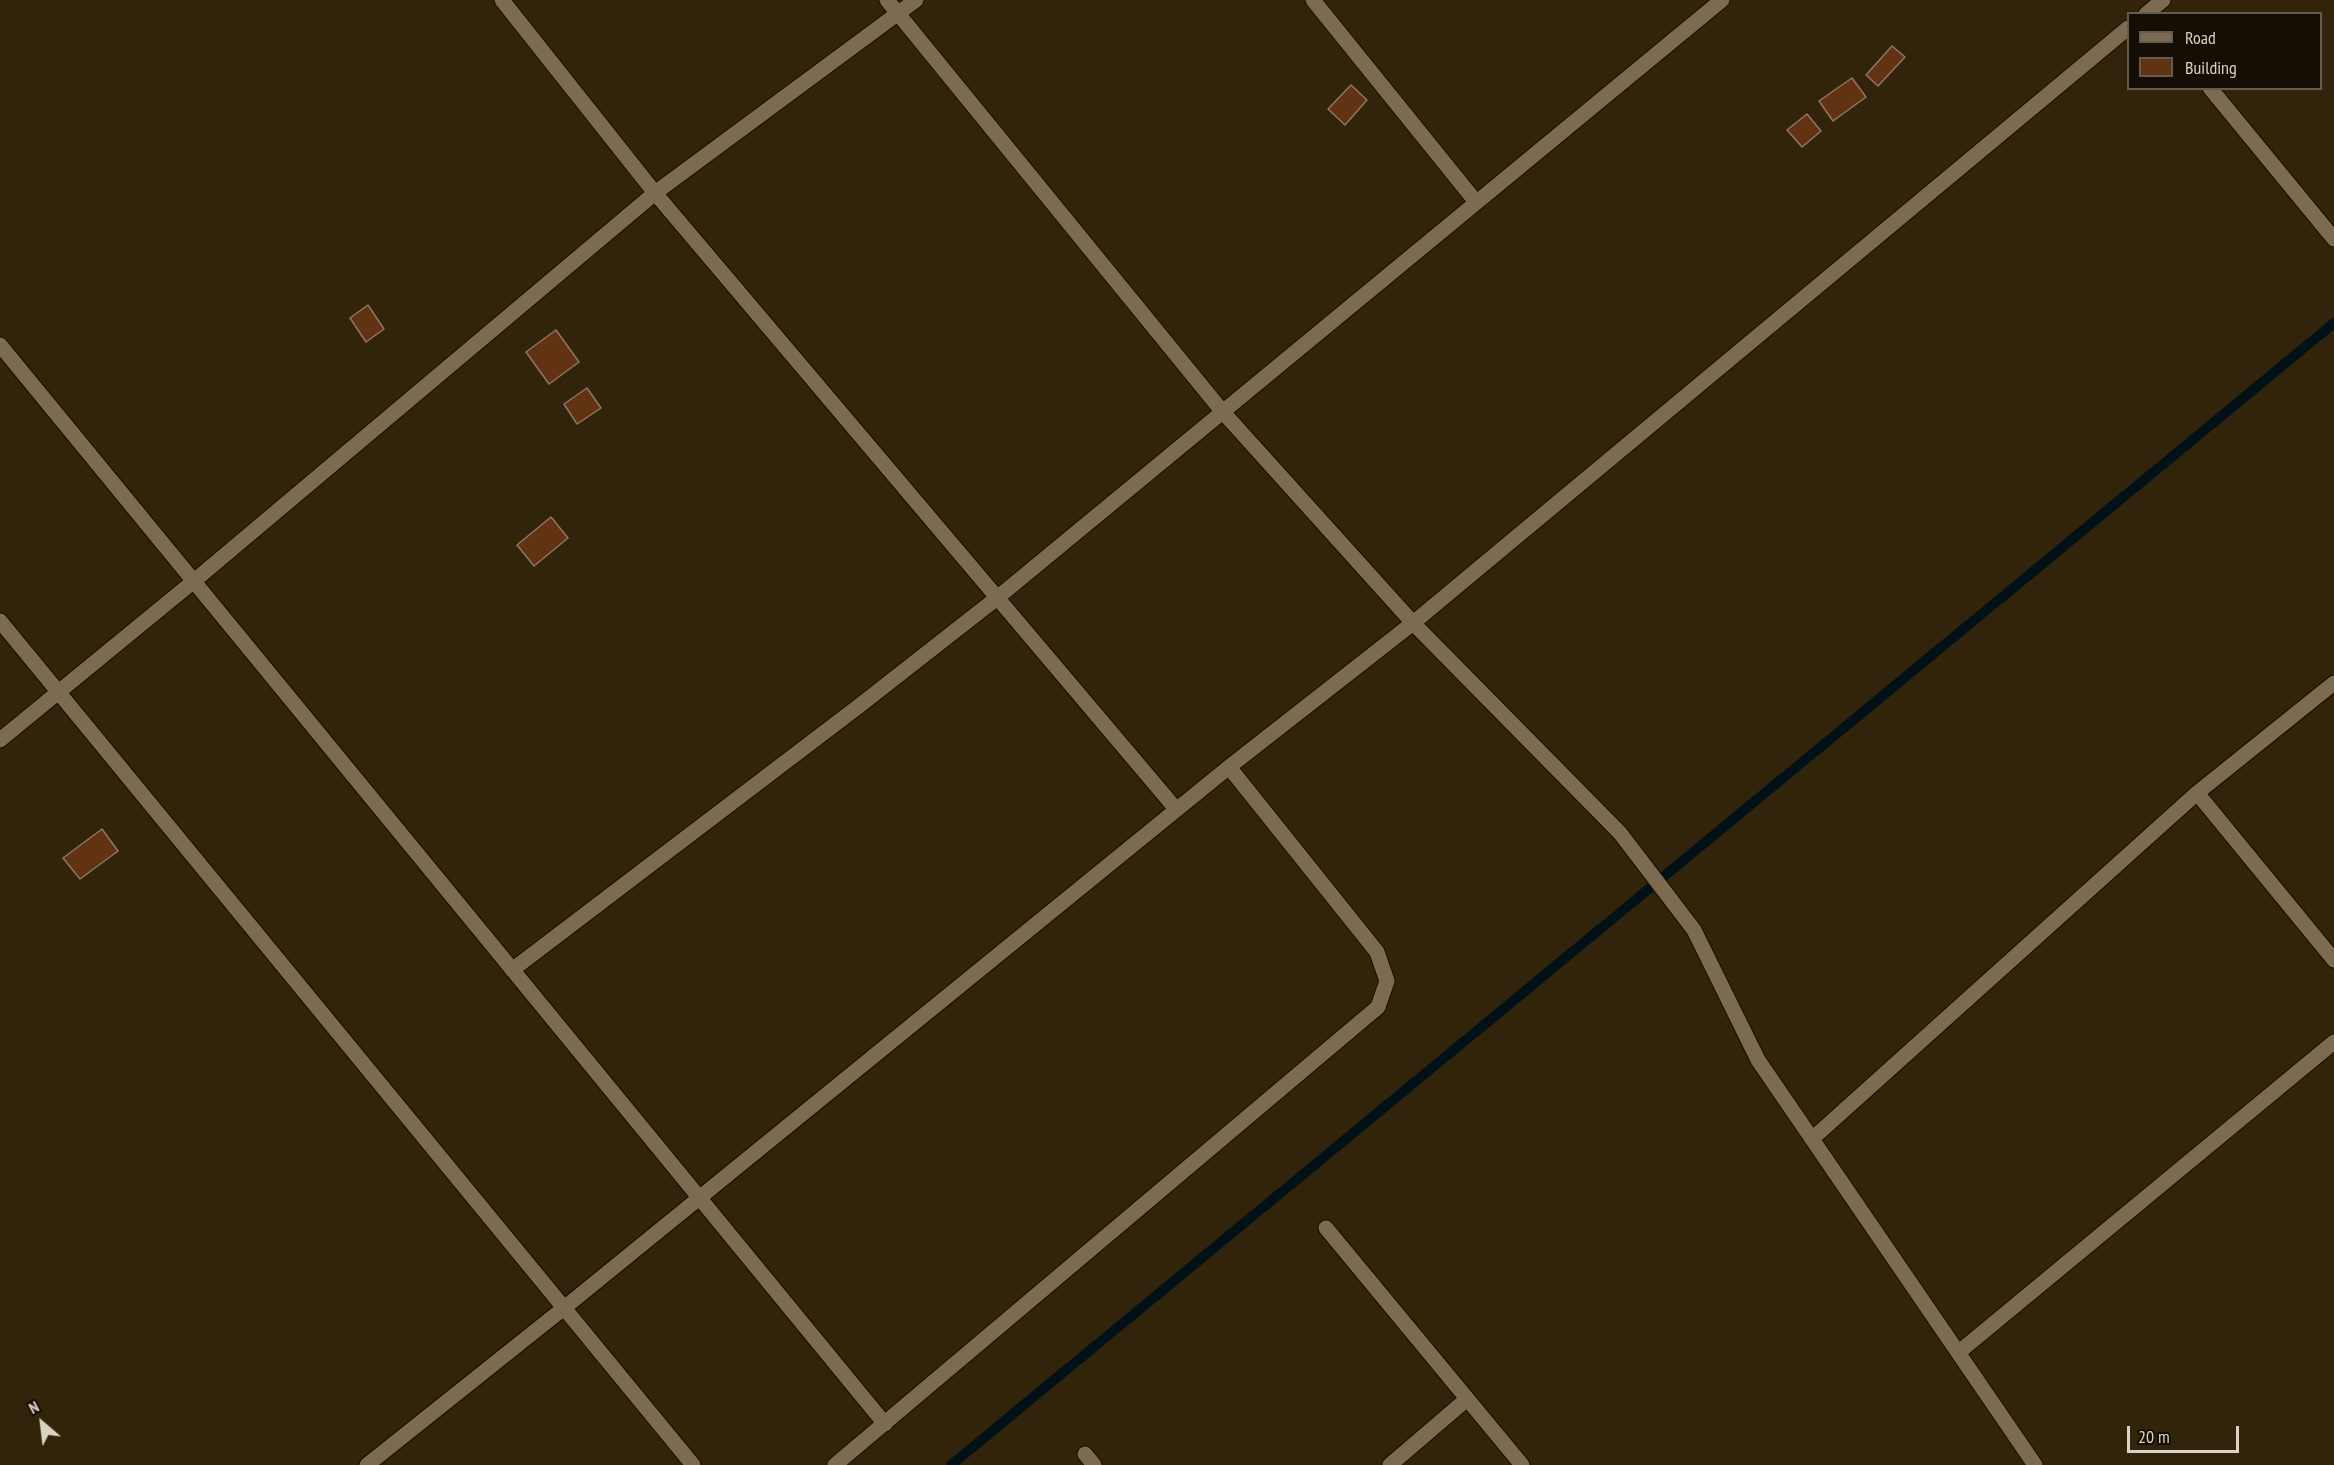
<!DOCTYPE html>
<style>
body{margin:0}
#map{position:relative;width:2334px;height:1465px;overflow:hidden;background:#32240b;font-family:"PT Sans Narrow",sans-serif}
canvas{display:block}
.legend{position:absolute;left:2127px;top:12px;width:195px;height:78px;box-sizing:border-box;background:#150e05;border:2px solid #655c51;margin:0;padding:8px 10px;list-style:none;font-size:18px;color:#dcd2c4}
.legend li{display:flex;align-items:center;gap:12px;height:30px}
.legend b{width:30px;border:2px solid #655c51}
.north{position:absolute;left:12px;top:1393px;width:60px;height:60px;-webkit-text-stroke:4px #150e05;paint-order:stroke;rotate:332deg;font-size:16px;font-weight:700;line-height:24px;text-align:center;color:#dcd2c4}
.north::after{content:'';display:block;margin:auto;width:21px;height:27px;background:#dcd2c4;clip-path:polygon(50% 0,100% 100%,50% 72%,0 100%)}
.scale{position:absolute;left:2127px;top:1426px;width:112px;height:27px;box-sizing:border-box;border:3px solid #dcd2c4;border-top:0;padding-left:8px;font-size:18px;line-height:21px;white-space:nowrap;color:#dcd2c4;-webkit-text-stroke:4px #150e05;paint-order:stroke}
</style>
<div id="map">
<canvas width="2334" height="1465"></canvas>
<ul class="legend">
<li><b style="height:8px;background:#7c6b51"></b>Road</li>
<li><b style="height:16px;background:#613312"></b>Building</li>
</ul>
<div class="north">N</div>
<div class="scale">20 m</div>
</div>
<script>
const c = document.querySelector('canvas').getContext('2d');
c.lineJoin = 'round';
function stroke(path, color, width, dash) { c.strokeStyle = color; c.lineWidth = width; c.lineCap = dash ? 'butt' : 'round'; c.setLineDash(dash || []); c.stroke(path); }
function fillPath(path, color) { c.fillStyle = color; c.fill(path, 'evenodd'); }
stroke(new Path2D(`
 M 951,1465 L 2334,323`), '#001217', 10);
const building = new Path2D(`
 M 1892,46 L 1905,57 L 1878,86 L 1866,75 Z
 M 1852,78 L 1866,97 L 1833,121 L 1819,101 Z
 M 1351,85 L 1367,100 L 1345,125 L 1328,109 Z
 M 1807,114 L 1821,131 L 1802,147 L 1787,130 Z
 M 368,305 L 384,329 L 366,342 L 350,318 Z
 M 556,330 L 579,362 L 549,384 L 526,352 Z
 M 587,388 L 601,408 L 577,424 L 564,404 Z
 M 551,517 L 568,538 L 534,566 L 517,545 Z
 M 102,829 L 118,851 L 80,879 L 63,858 Z`);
fillPath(building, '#613312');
stroke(building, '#927564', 1.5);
const street = new Path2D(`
 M 502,0 L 655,193 L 1176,809
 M 1313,0 L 1476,202
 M 2146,14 L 2163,0
 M 2210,88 L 2334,239
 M 0,345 L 885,1424
 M 0,621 L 693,1465
 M 0,740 L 194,581 L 655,193 L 916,0
 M 2197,793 L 2334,960
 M 512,970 L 859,706 L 997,598 L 1722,0
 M 1812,1139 L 2197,793 L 2334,683
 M 1326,1228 L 1522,1465
 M 1959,1352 L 2334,1042
 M 1085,1454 L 1094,1465
 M 367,1465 L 564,1308 L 1229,767 L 1413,623 L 2128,28
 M 835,1465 L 1378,1007 L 1387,981 L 1377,952 L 1229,767
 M 1390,1465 L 1467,1399`);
const secondary = new Path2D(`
 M 887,0 L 1222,411 L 1413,623 L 1620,833 L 1694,930 L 1758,1060 L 2035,1465`);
stroke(street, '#1a0c00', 17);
stroke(secondary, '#1a0c00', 17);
stroke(street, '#7c6b51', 15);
stroke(secondary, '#7c6b51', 15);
</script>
